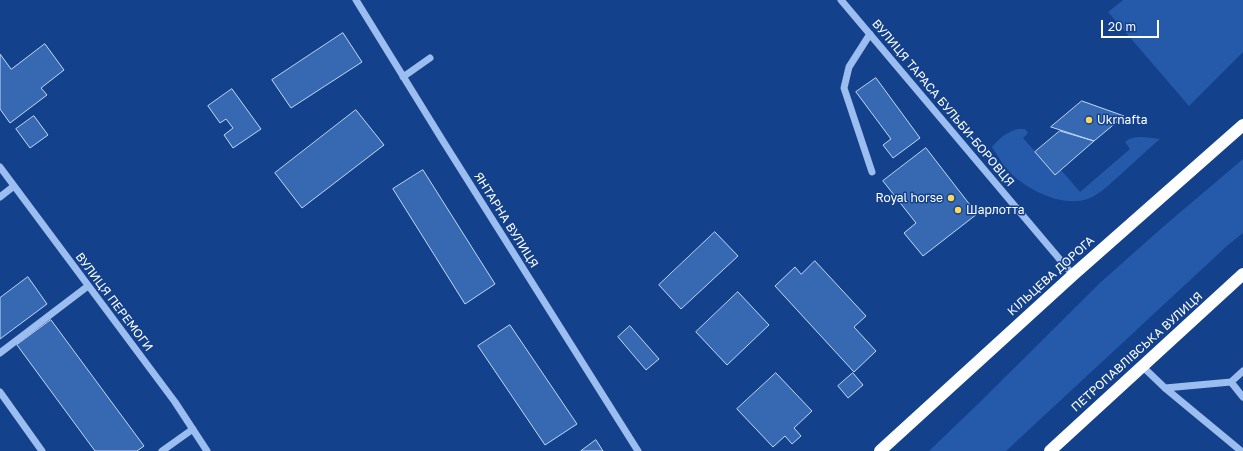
<!DOCTYPE html>
<meta charset="utf-8">
<style>
body{margin:0}
#map{position:relative;width:1243px;height:451px;overflow:hidden;background:#13418b;font-family:"Golos Text",sans-serif}
canvas{display:block}
.scale{position:absolute;left:1101px;top:20px;width:58px;height:18px;box-sizing:border-box;border:2px solid #fff;border-top:0;padding-left:5px;font-size:12px;line-height:14px;white-space:nowrap;color:#fff;-webkit-text-stroke:3px #13418b;paint-order:stroke}
</style>
<div id="map">
<canvas width="1243" height="451"></canvas>
<div class="scale">20 m</div>
</div>
<script>
const c = document.querySelector('canvas').getContext('2d');
c.lineJoin = 'round';
function fillPath(path, color) { c.fillStyle = color; c.fill(path, 'evenodd'); }
function stroke(path, color, width, dash) { c.strokeStyle = color; c.lineWidth = width; c.lineCap = dash ? 'butt' : 'round'; c.setLineDash(dash || []); c.stroke(path); }
function drawText(font, color, halo, rows, align = 'center') {
  c.font = font + ' "Golos Text",sans-serif'; c.lineWidth = 3; c.setLineDash([]); c.textBaseline = 'middle'; c.strokeStyle = halo; c.fillStyle = color; for (const [text, x, y, turn = 0] of rows) {
    c.save(); c.translate(x, y); c.rotate((+turn || 0) * Math.PI / 180); c.textAlign = isNaN(turn) ? turn : align; if (halo) c.strokeText(text, 0, 0); c.fillText(text, 0, 0); c.restore();
  }
}
fillPath(new Path2D(`
 M 1123,0 L 1243,0 L 1243,52 L 1189,106 L 1108,12 Z
 M 1018,129 L 1025,129 L 1028,133 L 1023,138 L 1055,174 L 1061,170 L 1080,192 L 1130,149 L 1125,142 C 1135,134 1147,138 1160,139 C 1146,151 1133,163 1119,176 C 1110,184 1101,193 1090,198 C 1067,208 1034,193 1016,178 C 1006,170 999,158 992,147 C 1000,137 1007,132 1018,129 Z
 M 1243,159 L 1243,233 L 1228,245 L 1006,451 L 929,451 L 980,402 L 1102,281 L 1164,226 Z`), '#255aaa');
const building = new Path2D(`
 M 343,33 L 362,62 L 291,108 L 272,80 Z
 M 45,44 L 64,70 L 41,88 L 47,95 L 10,123 L 0,109 L 0,54 L 11,69 Z
 M 876,78 L 920,138 L 893,158 L 883,145 L 891,139 L 856,92 Z
 M 232,89 L 261,129 L 233,148 L 224,135 L 233,128 L 226,119 L 220,123 L 208,106 Z
 M 1082,101 L 1124,116 L 1094,141 L 1051,127 Z
 M 356,110 L 384,145 L 302,208 L 275,173 Z
 M 34,116 L 48,135 L 30,148 L 16,129 Z
 M 1060,131 L 1094,141 L 1055,175 L 1035,152 Z
 M 926,148 L 977,214 L 923,256 L 904,233 L 916,223 L 883,181 Z
 M 423,170 L 495,284 L 465,304 L 393,189 Z
 M 715,232 L 738,256 L 681,309 L 659,285 Z
 M 815,261 L 866,316 L 854,327 L 876,351 L 854,372 L 775,286 L 795,267 L 801,274 Z
 M 28,277 L 47,304 L 0,339 L 0,298 Z
 M 738,292 L 769,325 L 727,365 L 696,332 Z
 M 51,320 L 144,446 L 137,451 L 95,451 L 17,345 Z
 M 510,325 L 577,424 L 545,445 L 478,346 Z
 M 630,326 L 659,359 L 646,370 L 618,337 Z
 M 776,373 L 812,411 L 794,428 L 801,436 L 792,444 L 785,436 L 773,447 L 737,409 Z
 M 853,373 L 863,385 L 848,398 L 838,386 Z
 M 596,440 L 603,451 L 581,451 Z`);
fillPath(building, '#3768b2');
stroke(building, '#c1d9fc', 1);
stroke(new Path2D(`
 M 356,0 L 443,141 L 638,451
 M 841,0 L 1073,275
 M 870,34 L 849,67 L 844,88 L 872,172
 M 403,77 L 430,58
 M 0,167 L 175,402 L 207,451
 M 0,197 L 14,186
 M 0,353 L 88,286
 M 1142,366 L 1165,388 L 1241,451
 M 1231,382 L 1243,397
 M 1165,388 L 1231,382 L 1243,371
 M 0,392 L 42,451
 M 162,451 L 193,429`), '#9bbdf0', 7);
stroke(new Path2D(`
 M 880,451 L 1073,275 L 1243,125
 M 1050,451 L 1243,274`), '#fff', 12);
for (const [x, y, r, color] of [
 [1089,120,4,"#ffd85a"],
 [951,198,4,"#ffd85a"],
 [958,210,4,"#ffd85a"]
]) { const dot = new Path2D(); dot.arc(x, y, r, 0, 2 * Math.PI); c.fillStyle = color; c.fill(dot); stroke(dot, '#13418b', 1.5); }
drawText('12px', '#fff', '#13418b', [
 ["ВУЛИЦЯ ТАРАСА БУЛЬБИ-БОРОВЦЯ",943,103,50],
 ["ЯНТАРНА ВУЛИЦЯ",506,220,58],
 ["КІЛЬЦЕВА ДОРОГА",1051,276,-42],
 ["ВУЛИЦЯ ПЕРЕМОГИ",114,302,53],
 ["ПЕТРОПАВЛІВСЬКА ВУЛИЦЯ",1137,352,-42]
]);
drawText('12px', '#fff', '#13418b', [
 ["Ukrnafta",1097,120],
 ["Royal horse",943,198,"right"],
 ["Шарлотта",966,210]
], 'left');
</script>
